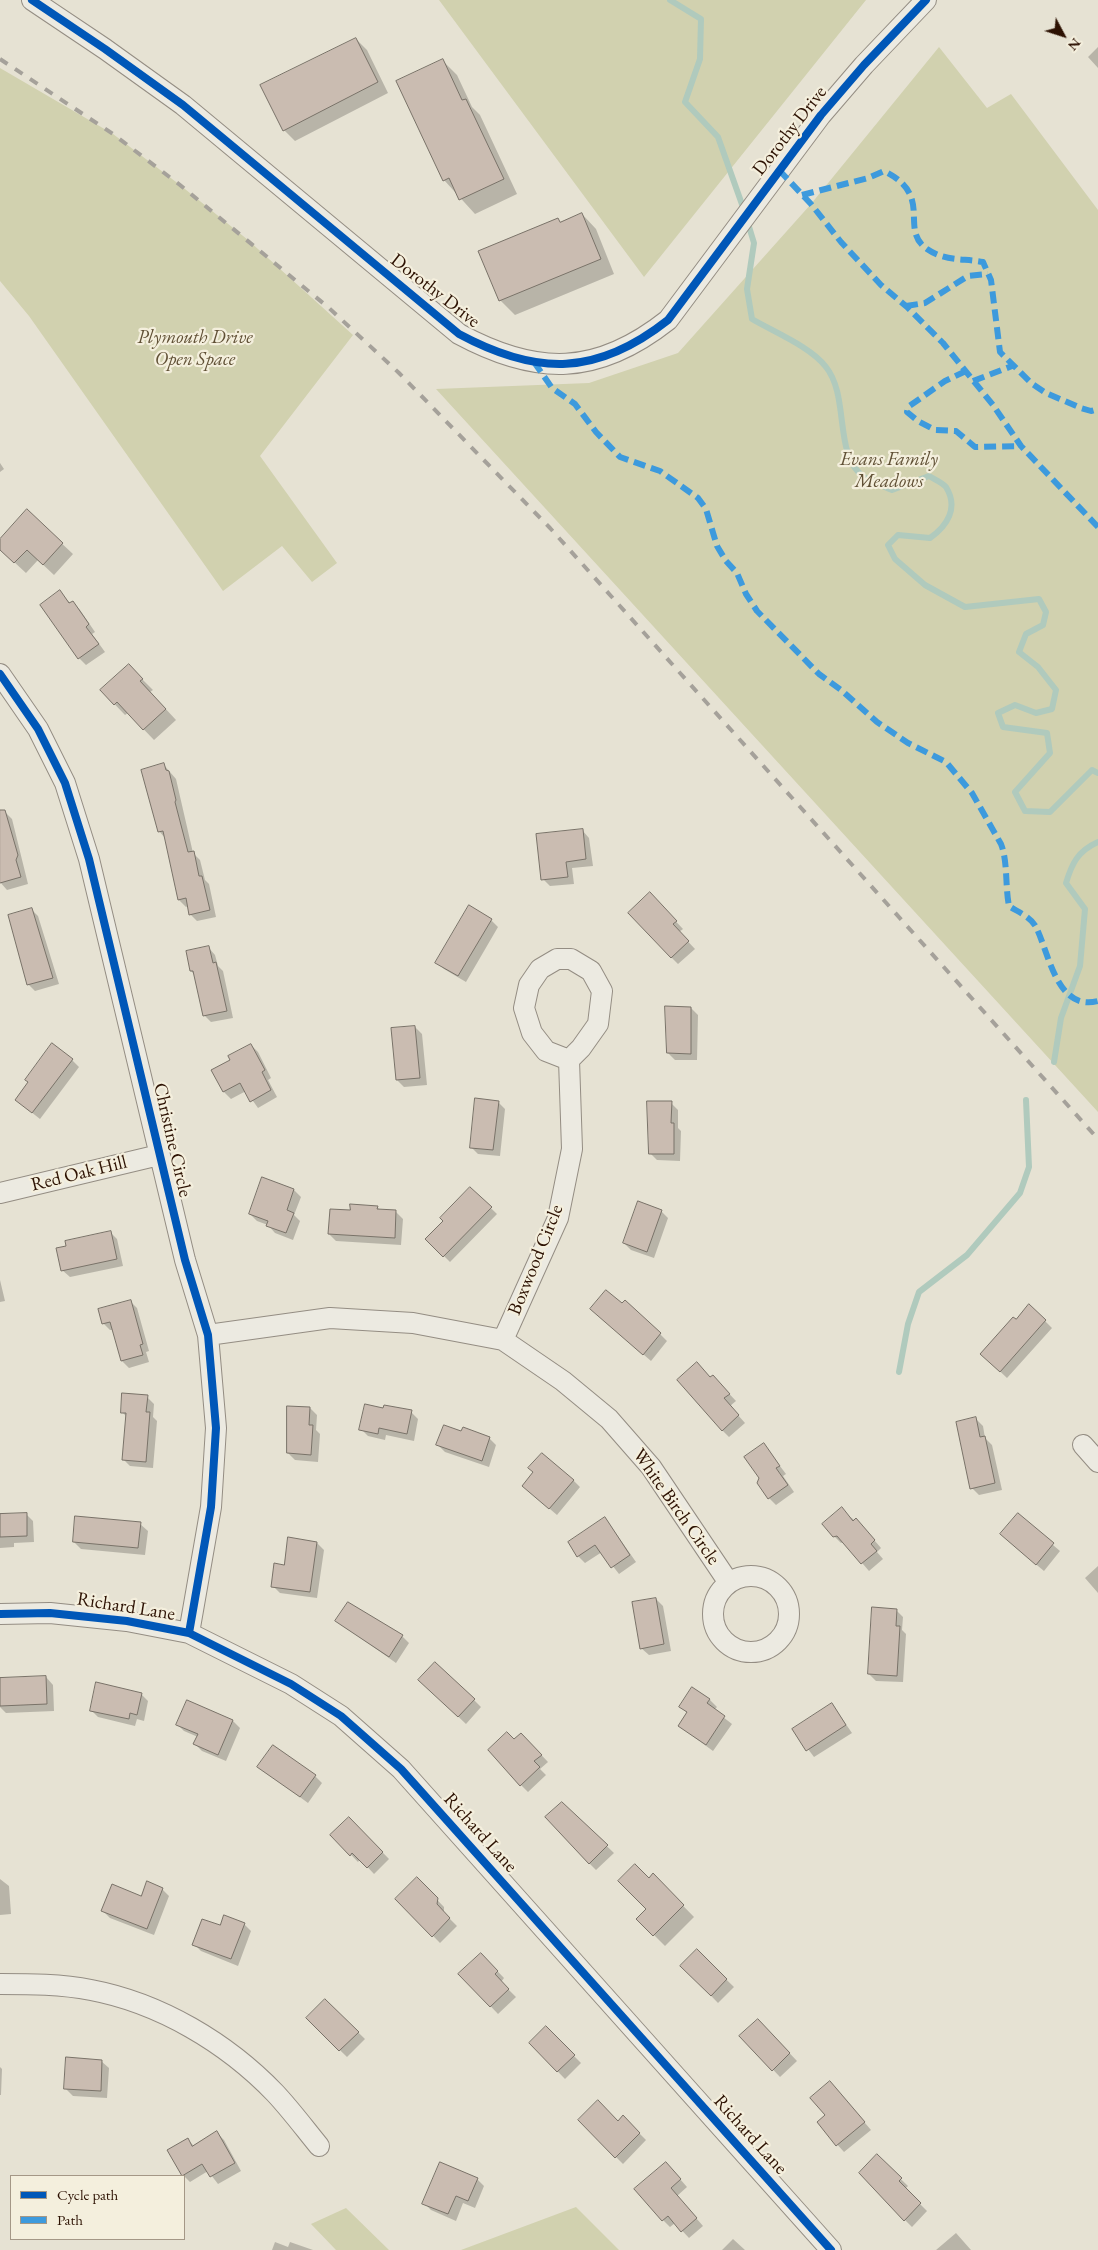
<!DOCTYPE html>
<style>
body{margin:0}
#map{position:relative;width:1098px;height:2250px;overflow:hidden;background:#e6e2d3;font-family:"EB Garamond",serif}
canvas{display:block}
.legend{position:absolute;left:10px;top:2175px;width:175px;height:65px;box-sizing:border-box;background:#f4efdd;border:1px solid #a49786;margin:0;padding:6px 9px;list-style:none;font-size:15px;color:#2d1203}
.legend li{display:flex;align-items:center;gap:10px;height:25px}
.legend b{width:25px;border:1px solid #a49786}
.north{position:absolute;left:1038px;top:10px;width:50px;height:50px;-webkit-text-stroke:4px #f4efdd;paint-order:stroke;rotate:130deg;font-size:14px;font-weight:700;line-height:20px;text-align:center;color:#2d1203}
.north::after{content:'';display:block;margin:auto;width:18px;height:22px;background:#2d1203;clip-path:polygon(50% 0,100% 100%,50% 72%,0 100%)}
</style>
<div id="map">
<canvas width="1098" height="2250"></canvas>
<ul class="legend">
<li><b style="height:6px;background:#0057b8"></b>Cycle path</li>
<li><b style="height:6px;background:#3d9add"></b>Path</li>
</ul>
<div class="north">N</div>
</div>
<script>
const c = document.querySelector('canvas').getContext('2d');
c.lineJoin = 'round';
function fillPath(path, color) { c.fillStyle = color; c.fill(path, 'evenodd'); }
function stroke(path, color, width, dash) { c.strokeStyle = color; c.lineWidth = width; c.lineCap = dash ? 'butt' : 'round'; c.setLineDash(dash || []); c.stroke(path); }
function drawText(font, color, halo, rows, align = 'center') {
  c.font = font + ' "EB Garamond",serif'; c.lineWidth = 4.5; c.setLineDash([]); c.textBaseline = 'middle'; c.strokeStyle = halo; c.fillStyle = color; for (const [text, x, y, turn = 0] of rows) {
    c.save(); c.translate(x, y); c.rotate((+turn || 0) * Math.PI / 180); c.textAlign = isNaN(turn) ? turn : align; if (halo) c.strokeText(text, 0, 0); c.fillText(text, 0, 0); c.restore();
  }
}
fillPath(new Path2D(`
 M 439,0 L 866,0 L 644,277 Z
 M 939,47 L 987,108 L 1011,94 L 1098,210 L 1098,1112 L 436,389 L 589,383 L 678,353 L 811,204 Z
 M 0,68 L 113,134 L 180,185 L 248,240 L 353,335 L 260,456 L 337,563 L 312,582 L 282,546 L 223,591 L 29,316 L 0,281 Z
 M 576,2207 L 619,2250 L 461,2250 Z
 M 346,2208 L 389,2250 L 336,2250 L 311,2224 Z`), '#d1d1af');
fillPath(new Path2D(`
 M 356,39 L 367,50 L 388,93 L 295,141 L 284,130 Z
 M 1098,47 L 1098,68 L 1088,57 Z
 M 442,60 L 457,75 L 472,107 L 480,115 L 517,194 L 475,214 L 444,180 Z
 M 582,214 L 596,229 L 614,274 L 515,315 L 500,300 L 558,220 L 561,223 Z
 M 0,463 L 4,469 L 0,472 Z
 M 27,511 L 73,554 L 54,575 L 38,560 L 26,573 L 0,549 L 0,541 Z
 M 60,592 L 71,604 L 73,602 L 80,610 L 95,632 L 92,634 L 105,652 L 86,665 L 79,658 Z
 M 139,676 L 153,690 L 150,692 L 176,720 L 154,740 L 128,713 L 125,715 L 101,690 Z
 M 164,765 L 176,779 L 193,853 L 200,860 L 205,880 L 209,884 L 216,917 L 197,921 L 190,914 L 188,906 L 186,907 L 179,900 L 165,838 L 159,831 Z
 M 5,812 L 12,819 L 28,884 L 7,890 L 0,882 L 0,814 Z
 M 582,830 L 589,838 L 593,866 L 572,868 L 574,884 L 550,886 L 543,879 Z
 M 650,894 L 683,929 L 679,932 L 695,949 L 678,964 L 671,957 Z
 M 31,909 L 38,916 L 59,984 L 35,991 L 28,984 Z
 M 491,920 L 498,927 L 466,982 L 444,969 L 437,962 Z
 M 208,947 L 215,955 L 218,966 L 223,971 L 233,1018 L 211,1022 L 204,1015 L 195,975 L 191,971 Z
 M 691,1008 L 698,1015 L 697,1060 L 675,1060 L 668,1053 Z
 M 415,1027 L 422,1034 L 427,1085 L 404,1087 L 397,1080 Z
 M 251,1045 L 258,1052 L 271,1078 L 268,1080 L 277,1097 L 258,1108 L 246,1091 L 231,1099 L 224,1092 L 213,1071 L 232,1061 Z
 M 72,1060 L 79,1067 L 40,1119 L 16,1100 Z
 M 498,1102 L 505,1109 L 500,1156 L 478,1154 L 471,1147 Z
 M 671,1103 L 678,1110 L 678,1128 L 681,1131 L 680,1161 L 657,1160 L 650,1153 Z
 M 470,1188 L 497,1214 L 450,1262 L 427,1239 L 445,1221 Z
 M 294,1190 L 301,1197 L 294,1215 L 300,1221 L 293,1240 L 275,1233 L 268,1225 L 257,1221 L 250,1214 Z
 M 377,1207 L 381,1211 L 396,1212 L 403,1219 L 401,1245 L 336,1241 L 329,1234 L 351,1212 Z
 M 661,1211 L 668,1218 L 654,1258 L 631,1250 L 624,1243 Z
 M 110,1232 L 117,1239 L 123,1266 L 70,1277 L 62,1270 Z
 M 0,1280 L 5,1301 L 0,1302 Z
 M 130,1301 L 137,1308 L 149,1351 L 146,1352 L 149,1362 L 129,1368 L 122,1361 L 113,1330 L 110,1330 L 103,1323 Z
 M 599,1316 L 660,1334 L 667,1341 L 651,1361 Z
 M 1016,1320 L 1045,1321 L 1052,1328 L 1007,1378 L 989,1361 Z
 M 711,1379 L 720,1384 L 736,1401 L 730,1406 L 745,1423 L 729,1437 L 722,1430 Z
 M 147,1397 L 154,1404 L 153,1417 L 157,1421 L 153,1468 L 130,1466 L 123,1459 L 127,1417 L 122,1412 Z
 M 310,1408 L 317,1415 L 316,1430 L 320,1434 L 318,1462 L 295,1460 L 288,1453 Z
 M 384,1409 L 411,1412 L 418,1419 L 414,1441 L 386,1435 L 385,1440 L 368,1436 L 361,1429 Z
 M 976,1419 L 983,1426 L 985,1438 L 992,1445 L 1002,1490 L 979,1495 L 972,1488 Z
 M 462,1432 L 489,1438 L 496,1445 L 489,1467 L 445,1452 L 438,1445 Z
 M 764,1445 L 786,1474 L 783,1476 L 794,1492 L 776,1505 L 769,1498 Z
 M 573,1480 L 580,1487 L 557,1515 L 523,1486 Z
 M 26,1514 L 33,1521 L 34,1542 L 14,1543 L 14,1547 L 0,1548 L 0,1518 Z
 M 1018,1515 L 1060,1551 L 1044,1571 L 1008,1541 Z
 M 849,1516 L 863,1527 L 881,1548 L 877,1552 L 883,1559 L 869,1571 L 844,1542 L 841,1543 L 834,1536 Z
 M 605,1518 L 636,1562 L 619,1574 L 602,1552 L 585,1563 L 578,1556 Z
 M 140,1524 L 148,1531 L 145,1555 L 81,1549 L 74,1542 Z
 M 317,1543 L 324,1550 L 317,1598 L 280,1593 L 273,1586 L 285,1566 Z
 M 1098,1566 L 1098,1593 L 1085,1578 Z
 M 656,1599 L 663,1606 L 671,1651 L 649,1655 L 641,1648 Z
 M 349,1603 L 402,1636 L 409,1643 L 396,1663 L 337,1621 Z
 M 896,1610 L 903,1617 L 902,1630 L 906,1634 L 903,1682 L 876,1681 L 869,1674 Z
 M 46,1677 L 53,1685 L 54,1711 L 6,1713 L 0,1707 L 0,1679 Z
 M 427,1687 L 474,1700 L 481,1707 L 466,1724 Z
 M 693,1689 L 710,1700 L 717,1707 L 714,1710 L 732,1724 L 713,1751 L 679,1726 L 688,1714 L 681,1707 Z
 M 141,1694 L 148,1701 L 144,1721 L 137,1719 L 135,1726 L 98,1717 L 91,1710 Z
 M 187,1702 L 233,1721 L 240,1728 L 226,1761 L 202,1751 L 195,1744 L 198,1737 L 184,1731 L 177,1724 Z
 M 832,1704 L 852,1733 L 814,1757 L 793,1729 Z
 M 514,1741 L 528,1741 L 548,1762 L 540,1769 L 546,1775 L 528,1792 L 521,1785 Z
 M 259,1767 L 315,1776 L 322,1783 L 308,1803 Z
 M 562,1803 L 614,1853 L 596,1870 L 589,1863 Z
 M 349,1818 L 389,1859 L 374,1874 L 360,1859 L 358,1862 L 332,1835 Z
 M 653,1875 L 694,1917 L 665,1946 L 638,1919 L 648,1909 L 649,1879 Z
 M 0,1879 L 9,1886 L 11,1914 L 0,1915 Z
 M 417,1879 L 444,1907 L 444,1913 L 457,1926 L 440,1943 L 397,1899 Z
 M 162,1889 L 169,1896 L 154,1935 L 110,1918 L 103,1911 Z
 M 244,1924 L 251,1931 L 238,1966 L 201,1951 L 194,1944 L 221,1927 Z
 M 697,1951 L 734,1987 L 718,2003 L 682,1966 Z
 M 481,1954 L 504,1978 L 501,1982 L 516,1997 L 498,2014 L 460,1974 Z
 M 325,2000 L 365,2039 L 347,2057 L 307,2018 Z
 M 758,2020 L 797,2061 L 780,2077 L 741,2036 Z
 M 546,2028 L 581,2063 L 565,2079 L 530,2043 Z
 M 101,2061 L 109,2068 L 107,2098 L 73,2096 L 66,2089 Z
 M 0,2067 L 2,2069 L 1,2095 L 0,2095 Z
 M 837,2090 L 871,2130 L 844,2152 L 818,2123 L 827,2116 Z
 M 623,2117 L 646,2140 L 623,2164 L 579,2120 L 618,2123 Z
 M 217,2133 L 224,2140 L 241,2171 L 218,2184 L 208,2171 L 190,2182 L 183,2175 L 188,2140 L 194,2146 Z
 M 877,2156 L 908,2186 L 905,2189 L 927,2211 L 912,2227 L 905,2220 Z
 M 666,2163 L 687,2187 L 677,2196 L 703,2226 L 689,2238 L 675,2223 L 670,2227 L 663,2220 Z
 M 477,2179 L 484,2186 L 475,2208 L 463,2203 L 456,2221 L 431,2210 L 424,2203 Z
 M 956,2233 L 971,2250 L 936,2250 Z
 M 733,2239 L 745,2250 L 722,2250 Z
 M 275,2242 L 288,2247 L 290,2242 L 313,2250 L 272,2250 Z`), '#0003');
stroke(new Path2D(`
 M 670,0 L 701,19 L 700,59 L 685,102 L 718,137 L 744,210
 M 747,220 L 754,243 L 747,289 L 752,319 C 774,332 811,347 826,367 C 850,397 833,455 864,477 C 872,482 883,486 892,490 L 929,476 C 934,479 943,483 946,487 C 959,508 947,526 930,538 L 898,535 L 888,545 L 895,559 L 925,585 L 965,607 L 1039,599 L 1046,612 L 1043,625 L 1026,634 L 1019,652 L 1038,667 L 1056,690 L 1052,709 L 1036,713 L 1015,705 L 998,713 L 1003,727 L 1047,733 L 1050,753 L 1015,792 L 1025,811 L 1050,812 L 1092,770 L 1098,773
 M 1054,1062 L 1061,1018 L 1080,966 L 1085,909 L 1066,883 C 1072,863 1078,851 1098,842
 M 899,1372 L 908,1324 L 919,1292 L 967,1255 L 1020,1193 L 1029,1167 L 1026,1100`), '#b0cabd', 6);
const building = new Path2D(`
 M 356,38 L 378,82 L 283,131 L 260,85 Z
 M 443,59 L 462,100 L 466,99 L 504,179 L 459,200 L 449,178 L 443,181 L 396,81 Z
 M 582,213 L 601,259 L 499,301 L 478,251 L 558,218 L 560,222 Z
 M 27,509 L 63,543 L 43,565 L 27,550 L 14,563 L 0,550 L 0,539 Z
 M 60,590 L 69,603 L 73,601 L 89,624 L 86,627 L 99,644 L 78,659 L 40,605 Z
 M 129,664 L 143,679 L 140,681 L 166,709 L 143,730 L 117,702 L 114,705 L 100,690 Z
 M 164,763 L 166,770 L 169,771 L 176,800 L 175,802 L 188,852 L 194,851 L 199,876 L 202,876 L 210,910 L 189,915 L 186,898 L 178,900 L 163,831 L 158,832 L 141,770 Z
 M 0,810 L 5,810 L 18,855 L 16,860 L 21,877 L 0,883 Z
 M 583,829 L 586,859 L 566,862 L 568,877 L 541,880 L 536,834 Z
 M 650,892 L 677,921 L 673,924 L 689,941 L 671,958 L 628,913 Z
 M 469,905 L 492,919 L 458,976 L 435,963 Z
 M 32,908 L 53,978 L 27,985 L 8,915 Z
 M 209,946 L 213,963 L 216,962 L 227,1011 L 203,1016 L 193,971 L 190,971 L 186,951 Z
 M 665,1006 L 691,1007 L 691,1054 L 667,1053 Z
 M 415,1026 L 420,1078 L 396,1080 L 391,1028 Z
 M 52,1043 L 73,1059 L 32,1113 L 15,1100 L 28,1082 L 25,1080 Z
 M 251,1044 L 265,1070 L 262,1072 L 271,1090 L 250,1102 L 240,1083 L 223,1092 L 211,1070 L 230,1060 L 228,1056 Z
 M 475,1098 L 499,1101 L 493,1150 L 470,1148 Z
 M 647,1101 L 672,1101 L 671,1123 L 674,1123 L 674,1154 L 649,1154 Z
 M 262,1177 L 294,1189 L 287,1210 L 294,1213 L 286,1233 L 266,1226 L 268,1221 L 249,1214 Z
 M 470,1187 L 492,1207 L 443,1257 L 425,1239 L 443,1221 L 440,1218 Z
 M 638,1201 L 662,1210 L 647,1252 L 623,1243 Z
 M 350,1204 L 378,1206 L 377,1209 L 396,1210 L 395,1238 L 328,1234 L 330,1209 L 350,1210 Z
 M 111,1231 L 117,1259 L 61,1271 L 56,1248 L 66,1246 L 65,1241 Z
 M 606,1290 L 622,1303 L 625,1300 L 661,1333 L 643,1355 L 590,1309 Z
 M 131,1300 L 143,1344 L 140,1345 L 143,1355 L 121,1361 L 110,1322 L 102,1324 L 98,1309 Z
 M 1029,1304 L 1046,1320 L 1000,1372 L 980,1354 L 1013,1317 L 1016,1319 Z
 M 697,1362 L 710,1377 L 713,1375 L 730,1394 L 724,1398 L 739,1415 L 722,1431 L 677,1380 Z
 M 122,1393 L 148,1395 L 146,1412 L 150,1412 L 146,1462 L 122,1460 L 126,1413 L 121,1413 Z
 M 365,1404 L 383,1408 L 384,1405 L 412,1410 L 407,1434 L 379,1428 L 378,1434 L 359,1430 Z
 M 287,1406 L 310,1407 L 309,1425 L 313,1425 L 311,1455 L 287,1453 Z
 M 976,1417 L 980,1437 L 985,1436 L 995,1483 L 970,1489 L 956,1422 Z
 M 444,1425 L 461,1431 L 463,1427 L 490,1437 L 482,1461 L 436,1445 Z
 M 764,1443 L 780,1466 L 776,1468 L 788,1485 L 768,1499 L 757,1483 L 759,1478 L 744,1457 Z
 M 542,1453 L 574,1480 L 549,1509 L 522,1486 L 533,1472 L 528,1468 Z
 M 842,1507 L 853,1521 L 856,1518 L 875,1540 L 871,1544 L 877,1551 L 861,1564 L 837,1536 L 833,1537 L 822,1524 Z
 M 27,1513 L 27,1536 L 0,1537 L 0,1514 Z
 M 1018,1513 L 1054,1543 L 1036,1565 L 1000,1534 Z
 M 75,1516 L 141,1522 L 138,1548 L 73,1542 Z
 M 605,1517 L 630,1555 L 611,1568 L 595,1545 L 577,1557 L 568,1542 Z
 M 288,1537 L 317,1542 L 310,1592 L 271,1587 L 274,1563 L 284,1565 Z
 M 656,1598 L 664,1644 L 640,1649 L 632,1602 Z
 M 348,1602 L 403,1635 L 389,1657 L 335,1621 Z
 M 872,1607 L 897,1609 L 896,1626 L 900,1626 L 897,1676 L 868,1674 Z
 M 435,1662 L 475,1699 L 458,1717 L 418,1680 Z
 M 46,1676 L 47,1704 L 0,1706 L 0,1678 Z
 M 96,1682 L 142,1693 L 137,1715 L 130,1713 L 129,1719 L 90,1711 Z
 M 692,1687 L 710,1699 L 707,1703 L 725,1716 L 706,1745 L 678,1726 L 687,1712 L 679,1707 Z
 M 187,1700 L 233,1720 L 218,1755 L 193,1744 L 198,1734 L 176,1725 Z
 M 832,1703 L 846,1725 L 806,1751 L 792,1729 Z
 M 507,1732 L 514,1739 L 521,1733 L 542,1755 L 534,1761 L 540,1767 L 520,1786 L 488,1750 Z
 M 273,1745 L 316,1775 L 300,1797 L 257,1767 Z
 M 562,1802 L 608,1845 L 589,1864 L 545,1817 Z
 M 349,1817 L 383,1852 L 367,1868 L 352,1853 L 350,1856 L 330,1835 Z
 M 635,1864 L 649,1878 L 653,1873 L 684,1905 L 653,1936 L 636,1919 L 646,1909 L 618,1881 Z
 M 417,1877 L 438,1898 L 437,1904 L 450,1918 L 432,1937 L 395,1899 Z
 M 147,1881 L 163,1888 L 147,1929 L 101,1911 L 112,1884 L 141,1896 Z
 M 224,1915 L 245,1923 L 231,1959 L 192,1945 L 202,1919 L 220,1925 Z
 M 697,1949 L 727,1979 L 711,1996 L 680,1966 Z
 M 481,1953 L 498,1971 L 495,1974 L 509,1989 L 490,2007 L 458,1974 Z
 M 325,1999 L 359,2032 L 339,2051 L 306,2018 Z
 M 758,2019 L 790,2053 L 772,2071 L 739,2036 Z
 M 546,2026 L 575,2055 L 557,2072 L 529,2043 Z
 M 66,2057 L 102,2060 L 101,2091 L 64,2089 Z
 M 830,2081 L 865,2122 L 836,2146 L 817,2122 L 825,2115 L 810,2098 Z
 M 598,2100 L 618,2121 L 623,2115 L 640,2133 L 615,2158 L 578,2120 Z
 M 217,2131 L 235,2163 L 210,2177 L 202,2164 L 182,2176 L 167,2150 L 188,2138 L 192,2146 Z
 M 877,2154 L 902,2178 L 899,2181 L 921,2203 L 904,2221 L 859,2173 Z
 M 440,2162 L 478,2178 L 468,2201 L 456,2196 L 448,2214 L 422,2204 Z
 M 666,2162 L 681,2179 L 671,2188 L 697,2218 L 681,2232 L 668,2216 L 662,2221 L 634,2189 Z`);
fillPath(building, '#cabcb1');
stroke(building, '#797268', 1);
const minor = new Path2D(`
 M 32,0 L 105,49 L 183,105 L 459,334 C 537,376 597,376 668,320 L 821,115 L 864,65 L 926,0
 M 0,674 L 38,729 L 65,783 L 89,859 L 185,1260 L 208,1335 L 216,1428 L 211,1507 L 189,1633
 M 0,1193 L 159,1155
 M 208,1335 L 330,1318 L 413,1323 L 503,1340 L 563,1381 L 609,1419 L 651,1467 L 729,1583
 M 503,1340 L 558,1218 L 572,1149 L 569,1060 L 581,1048 L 598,1024 L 602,991 L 591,971 L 571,959 L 557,959 L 540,969 L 529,985 L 524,1008 L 532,1033 L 546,1051 L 569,1060
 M 1083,1445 L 1098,1462
 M713 1614a38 38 0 1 1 76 0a38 38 0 1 1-76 0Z
 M 0,1614 L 50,1613 L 127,1621 L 189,1633 L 291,1684 L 341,1716 L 401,1769 L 831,2250
 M 0,1984 C 30,1984 61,1984 91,1990 C 160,2003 227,2043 275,2093 C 291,2110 305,2129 319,2146`);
stroke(minor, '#948d83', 22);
stroke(minor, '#eceae1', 20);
stroke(new Path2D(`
 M 0,59 L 113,134 L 180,185 L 329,308 L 399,373 L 550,528 L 1098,1139`), '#a5a19a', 4, [9, 9]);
stroke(new Path2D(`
 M 779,170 L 811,204 L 841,242 L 881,285 L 907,307 L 943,343 L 993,405 L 1021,446 L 1098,527
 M 802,195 L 868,178 L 884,171 C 935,196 898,229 927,249 C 946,262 963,258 983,262 L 991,280 L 1000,352 L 1031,383 L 1046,393 L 1081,408 L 1091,411 L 1098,409
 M 906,306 L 925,303 L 968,276 L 988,274
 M 534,362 L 552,388 L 575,404 L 596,432 L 620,457 L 660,471 L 698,498 L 706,509 L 717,546 L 726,561 L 737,573 L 746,594 L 757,611 L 819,674 L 841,690 L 877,722 L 908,743 L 946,762 L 972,793 L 1001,844 C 1008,862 1005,886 1009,906 C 1018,912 1031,917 1036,927 C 1049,953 1057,1012 1098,1001
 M 966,371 L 945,381 L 908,407 L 907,412 L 918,421 L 935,430 L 956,431 L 975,447 L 1021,446
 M 973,381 L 1012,366`), '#3d9add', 6, [12, 6]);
stroke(new Path2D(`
 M 32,0 L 105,49 L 183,105 L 459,334 C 537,376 597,376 668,320 L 821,115 L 864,65 L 926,0
 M 0,674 L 38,729 L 65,783 L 89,859 L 185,1260 L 208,1335 L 216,1428 L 211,1507 L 189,1633
 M 0,1614 L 50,1613 L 127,1621 L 189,1633 L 291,1684 L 341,1716 L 401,1769 L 831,2250`), '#0057b8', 8);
drawText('19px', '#2d1203', '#f4efdd', [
 ["Dorothy Drive",790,131,-52],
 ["Dorothy Drive",435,291,38],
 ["Christine Circle",172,1140,77],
 ["Red Oak Hill",79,1174,-14],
 ["Boxwood Circle",536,1260,-68],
 ["White Birch Circle",676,1507,55],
 ["Richard Lane",126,1607,9],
 ["Richard Lane",480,1833,48],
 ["Richard Lane",750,2135,48]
]);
drawText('italic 19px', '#605035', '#f4efdd', [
 ["Plymouth Drive",195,338],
 ["Open Space",195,360],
 ["Evans Family",889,460],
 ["Meadows",889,482]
]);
</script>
